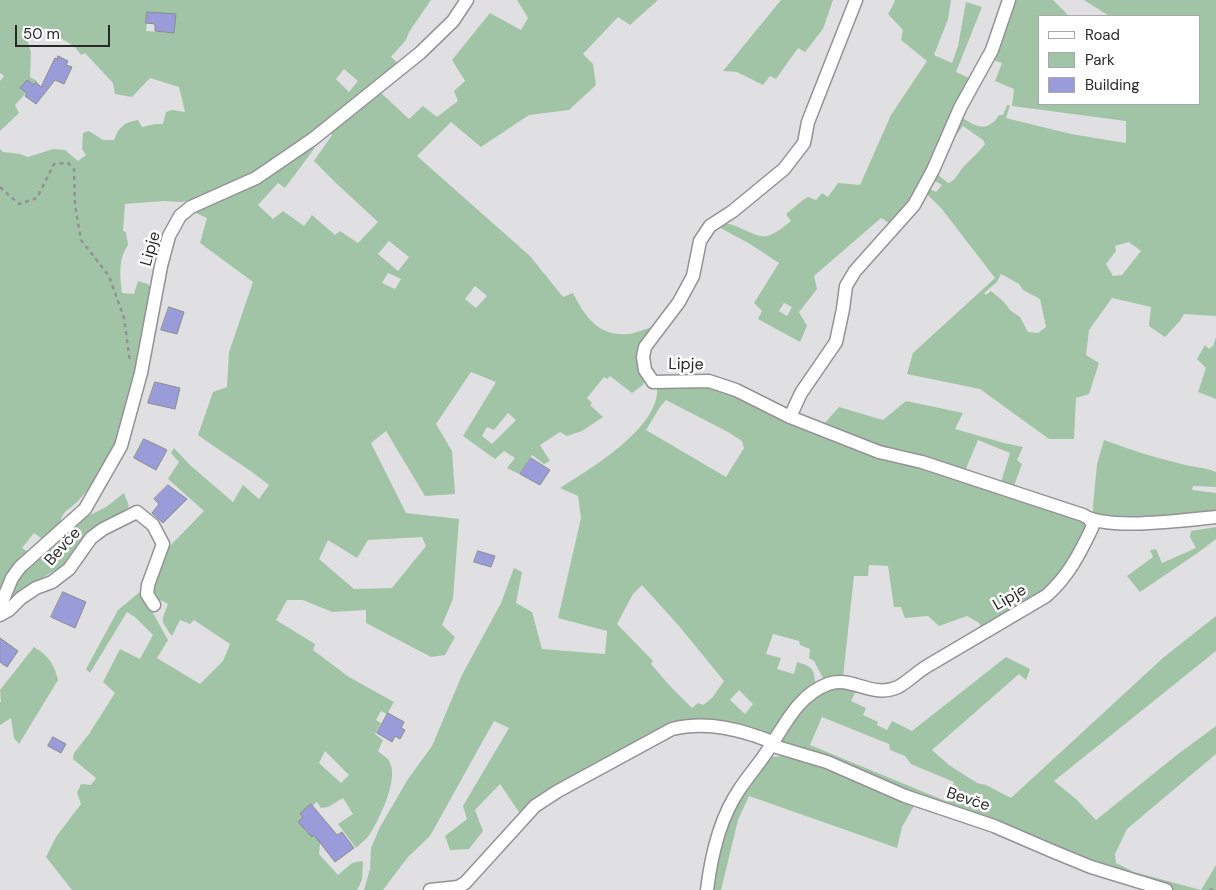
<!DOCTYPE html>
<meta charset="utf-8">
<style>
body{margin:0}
#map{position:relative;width:1216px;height:890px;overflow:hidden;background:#e0e0e3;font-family:"DM Sans",sans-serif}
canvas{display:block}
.legend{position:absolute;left:1038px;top:15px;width:162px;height:90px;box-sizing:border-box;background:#fff;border:1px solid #a9a9aa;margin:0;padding:6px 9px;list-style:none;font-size:15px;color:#29292a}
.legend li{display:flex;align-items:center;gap:10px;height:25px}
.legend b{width:25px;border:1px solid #a9a9aa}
.scale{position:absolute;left:15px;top:25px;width:95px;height:22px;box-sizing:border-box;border:2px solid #29292a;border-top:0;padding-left:6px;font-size:15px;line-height:18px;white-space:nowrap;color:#29292a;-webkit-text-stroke:4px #fff;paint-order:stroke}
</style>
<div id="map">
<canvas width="1216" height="890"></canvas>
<ul class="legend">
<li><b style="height:6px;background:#fff"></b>Road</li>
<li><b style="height:14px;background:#a1c4a6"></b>Park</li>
<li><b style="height:14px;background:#999cd8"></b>Building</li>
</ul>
<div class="scale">50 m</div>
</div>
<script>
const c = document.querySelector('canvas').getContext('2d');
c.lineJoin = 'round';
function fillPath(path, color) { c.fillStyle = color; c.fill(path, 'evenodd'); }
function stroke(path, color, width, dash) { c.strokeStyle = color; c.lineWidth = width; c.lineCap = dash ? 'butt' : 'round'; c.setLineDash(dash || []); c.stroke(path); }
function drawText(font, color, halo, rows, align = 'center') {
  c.font = font + ' "DM Sans",sans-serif'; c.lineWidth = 5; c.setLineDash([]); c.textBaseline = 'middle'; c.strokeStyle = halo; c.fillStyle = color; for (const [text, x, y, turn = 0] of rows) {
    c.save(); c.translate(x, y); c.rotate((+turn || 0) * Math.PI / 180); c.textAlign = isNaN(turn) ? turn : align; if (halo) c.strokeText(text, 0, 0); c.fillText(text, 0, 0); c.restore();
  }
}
fillPath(new Path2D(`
 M 0,0 L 431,0 L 409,32 L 406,40 L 391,57 L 400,65 L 268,169 L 196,199 L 182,202 L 163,201 L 125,204 L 123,231 L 126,232 L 128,245 C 118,259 120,277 122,293 L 134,294 L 138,281 L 148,284 L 153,291 L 121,431 C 110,456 97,481 78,501 C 69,510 60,512 61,525 L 45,541 L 34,533 L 22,548 L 30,553 L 0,597 L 0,149 L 3,152 L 20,154 L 28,157 L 53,149 L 65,150 L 78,161 L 86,155 L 82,149 L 83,133 L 89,131 L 103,140 L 114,140 C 119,127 124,122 138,120 L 142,127 L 155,124 L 163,124 L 166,112 L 172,110 L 185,112 L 179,87 L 150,78 L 132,97 L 115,94 L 113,83 L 85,53 L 81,55 L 75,47 L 45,28 L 26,37 L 31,52 L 30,77 L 37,81 L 15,105 L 19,113 L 0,131 L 0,81 L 4,76 L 0,73 ZM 148,13 L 175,15 L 174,33 L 146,31 ZM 344,69 L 358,81 L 349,92 L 336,79 Z
 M 517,0 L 658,0 L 630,25 L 618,17 L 583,54 L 593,64 L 596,85 L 569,110 L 529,115 L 481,147 L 451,122 L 417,156 L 530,256 L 563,297 L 573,293 C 585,317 599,337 629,334 C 637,333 647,328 655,326 L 643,385 L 632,393 L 610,376 L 607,379 L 604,377 L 587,398 L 592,403 L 590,405 L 603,417 L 582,431 L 567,436 L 560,432 L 540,445 L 550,461 L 544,464 L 532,455 L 519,474 L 507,468 L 515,458 L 504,451 L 495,459 L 463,436 L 496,382 L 471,372 L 436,424 L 452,451 L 455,494 L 425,496 L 386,431 L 371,443 L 406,513 L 459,519 L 453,599 L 442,625 L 455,637 L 445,655 L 431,657 L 366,623 L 366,610 L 332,612 L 303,600 L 287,600 L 276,620 L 315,644 L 313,650 L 349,677 L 394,702 L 387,714 L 381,711 L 376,720 L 381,723 L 375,734 L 383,740 L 378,751 C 381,754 387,757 389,761 C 400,778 379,819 370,834 C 367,839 361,843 356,848 L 338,824 L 353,814 L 343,798 L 328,807 L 321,808 L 317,802 L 301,815 L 325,830 L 320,844 L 319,854 L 338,875 L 352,863 L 361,861 L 363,862 L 362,880 L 357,890 L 72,890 L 46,857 L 56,837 L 81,804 L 77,793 L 81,784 L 91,785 L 96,778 L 73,759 L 74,753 L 89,734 L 115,693 L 103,682 L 120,649 L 140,659 L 153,635 L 135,617 L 127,612 L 90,673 L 86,669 L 118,610 L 141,591 L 168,640 L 157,658 L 200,684 L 223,661 L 230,644 L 194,620 L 190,624 L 180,620 L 172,636 C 160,619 161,623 168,604 L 163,601 L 155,600 L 151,596 L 159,565 L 168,548 L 204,511 L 168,479 L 179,462 L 171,453 L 174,448 L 190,465 L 233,502 L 243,485 L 259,499 L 269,485 C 247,467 221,452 198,435 L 213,392 L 227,387 L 229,352 L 253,282 L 200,243 L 207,218 L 196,213 L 205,206 L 314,141 L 314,149 L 285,188 L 278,183 L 258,205 L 273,219 L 283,211 L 304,226 L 312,215 L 335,235 L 340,231 L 358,243 L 378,222 L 336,183 L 314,161 L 332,135 L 328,130 L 380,92 L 409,119 L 423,106 L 437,117 L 458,101 L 454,91 L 465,81 L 452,60 L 490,13 L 521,30 L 528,18 ZM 389,241 L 409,257 L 398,271 L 378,254 ZM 388,273 L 401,279 L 395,289 L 382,283 ZM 475,286 L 487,296 L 476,308 L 465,299 ZM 508,413 L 516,420 L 492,444 L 482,436 L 487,427 L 494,430 ZM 422,537 L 426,546 L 392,588 L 354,589 L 319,559 L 328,540 L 357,558 L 368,540 ZM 325,751 L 349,775 L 341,783 L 319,763 Z
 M 781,0 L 833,0 L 823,29 L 805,52 L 798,48 L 776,79 L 770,76 L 763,85 L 737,72 L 723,71 Z
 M 894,0 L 951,0 L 948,19 L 934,55 L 952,63 L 958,46 L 966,2 L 982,7 L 956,72 L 973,80 L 922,186 L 892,225 L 881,218 L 814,276 L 817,289 L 799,312 L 807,326 L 800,342 L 758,319 L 762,311 L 754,303 L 779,263 L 750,244 L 717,226 C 730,216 752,239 767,236 C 776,234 784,226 791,221 L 786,214 L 803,200 L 808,197 L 816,200 L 822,193 L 828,197 L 838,183 L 860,185 L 891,115 L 927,61 L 901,40 L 903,30 L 888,14 L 895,1 ZM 784,303 L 792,307 L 787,316 L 779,311 Z
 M 1013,0 L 1053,0 L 1069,16 L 1040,16 L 1040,104 L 1200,104 L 1200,16 L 1109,16 L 1084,0 L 1216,0 L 1216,316 L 1184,314 L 1180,321 L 1165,337 L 1149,326 L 1151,307 L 1112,298 L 1089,330 L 1086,355 L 1099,363 L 1089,394 L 1076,398 L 1074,439 L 1049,439 L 980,389 L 907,374 L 913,353 L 995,278 L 941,208 L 926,193 L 928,188 L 936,192 L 942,185 L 933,180 L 936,173 L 948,183 C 956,181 959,171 965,165 C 972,158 979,152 985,144 L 983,140 L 963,126 L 953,139 L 960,120 L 963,118 C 978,129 989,131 999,115 L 1003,115 L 1007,105 L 1010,105 L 1006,118 L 1071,134 L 1126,143 L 1126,121 L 1012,106 L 1014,89 L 995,81 L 1002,63 L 990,59 ZM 1129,242 L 1141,251 L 1122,275 L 1113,276 L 1106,264 L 1116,251 L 1115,246 ZM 1001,274 L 1019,284 L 1023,290 L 1040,299 L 1046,327 L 1038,333 L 1028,332 L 1020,317 L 1011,311 L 1003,301 L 991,291 L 986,295 L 984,293 L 997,282 Z
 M 1216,337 L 1216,399 L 1198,392 L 1206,368 L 1197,359 L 1205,345 L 1209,349 L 1213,346 Z
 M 704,383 L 914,465 L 1077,518 L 1087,524 L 1072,560 L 1040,595 L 982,629 L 979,623 L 967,616 L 939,626 L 928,616 L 905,618 L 901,607 L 894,607 L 888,566 L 869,565 L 868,576 L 854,576 L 843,677 L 824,680 L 814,661 L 809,658 L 810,649 L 800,645 L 799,641 L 773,634 L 766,654 L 781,658 L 777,669 L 794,674 L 797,662 C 810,666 814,667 815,682 L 772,734 L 764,734 L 699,721 L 521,815 L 500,784 L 475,810 L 483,831 L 469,849 L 450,850 L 445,836 L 467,819 L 463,806 L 509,728 L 494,721 L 430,836 L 408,857 L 383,890 L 364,890 L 370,869 L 371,848 L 380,827 L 408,779 L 432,746 L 462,675 L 501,603 L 514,568 L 522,572 L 516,603 L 532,612 L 542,649 L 605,654 L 607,631 L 558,618 L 581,518 L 578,496 L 560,488 C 590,469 661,427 657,387 ZM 666,400 L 728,432 L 742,441 L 744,448 L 726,477 L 646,430 L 660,407 ZM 642,585 L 679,626 L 724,681 L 712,698 L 703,705 L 698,703 L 692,708 L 669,685 L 651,664 L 653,661 L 617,624 L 633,594 ZM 739,690 L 753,704 L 745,714 L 730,700 Z
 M 906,401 L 963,413 L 955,429 L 1004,443 L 1023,447 L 1017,460 L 1022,464 L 1014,486 L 1001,482 L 1010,453 L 978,440 L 965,471 L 880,448 L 824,424 L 839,407 L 883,420 Z
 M 1104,440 C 1128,449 1153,457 1178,463 C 1191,467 1204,467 1216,472 L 1216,487 L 1193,486 L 1192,490 L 1216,493 L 1216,513 C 1190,515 1112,526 1093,512 L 1093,506 L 1097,464 Z
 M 124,493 L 129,506 L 123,513 L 69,562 L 28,586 L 9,606 L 8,595 L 12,582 L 80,520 L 106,507 Z
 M 1216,527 L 1216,539 L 1199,552 L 1140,592 L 1127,576 L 1153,557 L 1150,550 L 1156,549 L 1162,563 L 1196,548 L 1190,537 L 1191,531 Z
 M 1216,616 L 1216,651 L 1054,781 L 1076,799 L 1096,820 L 1178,754 L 1216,726 L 1216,754 L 1127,829 L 1115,854 L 1116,863 L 1134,872 L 1201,890 L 1216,865 L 1216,890 L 1174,890 L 1146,882 L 941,805 L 777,740 L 810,698 L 831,686 L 857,689 L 851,701 L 866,708 L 863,715 L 878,722 L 877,725 L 887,730 L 892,721 L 912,731 L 1006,657 L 1030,669 L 1026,680 L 1019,674 L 932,750 L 949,765 L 977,783 L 986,785 L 1011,798 L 1164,657 ZM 822,717 L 889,744 L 890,750 L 905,756 L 911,764 L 954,782 L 948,802 L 810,745 Z
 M 34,647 C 49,656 54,664 58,680 L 19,744 L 14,738 L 11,718 L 0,725 L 0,702 L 1,702 L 0,690 Z
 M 782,756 L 825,765 L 915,804 L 902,827 L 897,848 L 749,796 L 738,820 L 721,890 L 711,890 C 717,860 723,827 739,800 C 748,785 761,771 772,757 Z`), '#a1c4a6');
const building = new Path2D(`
 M 147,12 L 176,14 L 174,33 L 155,31 L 155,24 L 146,23 Z
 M 58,56 L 68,61 L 66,65 L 72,67 L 64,84 L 55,80 L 36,104 L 25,96 L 27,93 L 20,88 L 27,80 L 34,85 L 36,82 L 41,87 L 55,58 L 57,59 Z
 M 169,307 L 184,312 L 177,334 L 161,330 Z
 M 155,382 L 180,388 L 175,409 L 148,403 Z
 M 144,439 L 167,450 L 156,470 L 134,458 Z
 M 531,458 L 550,470 L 540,485 L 520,474 Z
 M 168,485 L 187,499 L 163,523 L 152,513 L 159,504 L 154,499 Z
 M 478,551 L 495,556 L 491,567 L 474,562 Z
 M 63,592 L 86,602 L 75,628 L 51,617 Z
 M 0,638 L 18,651 L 7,667 L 0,662 Z
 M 388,713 L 404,722 L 401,728 L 405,730 L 400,739 L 395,736 L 392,742 L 377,733 Z
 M 53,737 L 66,744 L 61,753 L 48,746 Z
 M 311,804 L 337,835 L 342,832 L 354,848 L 335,862 L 314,835 L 312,837 L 298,822 L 303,817 L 300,814 Z`);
fillPath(building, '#999cd8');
stroke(building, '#8b8b8d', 1);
const minor = new Path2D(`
 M 856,0 L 808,122 L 804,143 L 784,169 L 733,211 L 710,226 L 700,241 L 693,276 L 679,302 L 645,347 L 643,357 L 645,370 L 653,382 L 709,381 L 736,390 L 790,417 L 879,452 L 922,462 L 1083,515 C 1106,531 1187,520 1216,517
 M 790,417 L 801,393 L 836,342 L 843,309 L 846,286 L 855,271 L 914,205 L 933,170 L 960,108 L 992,50 L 1009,0
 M 0,607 L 12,578 L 20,567 L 85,509 L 121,446 L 141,373 L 161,266 L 169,236 L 180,216 L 191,207 L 256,178 L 313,139 L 420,53 L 453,21 L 467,0
 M 0,615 L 9,610 L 21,598 L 36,588 L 52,582 L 69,569 L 91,538 L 103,529 L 137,512 L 153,525 L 163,544 L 148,585 L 147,594 L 154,605
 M 430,890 L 458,887 L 465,883 L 535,806 L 558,791 L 672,729 C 700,722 726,726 753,735 C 761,738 771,740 777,747 L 827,762 L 905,796 L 994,826 L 1052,851 L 1091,867 L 1166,890
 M 707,890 C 711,857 720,818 739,790 C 748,776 759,764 768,750 C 785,725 798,695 828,684 C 851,675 872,699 898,687 C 909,681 918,671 929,665 C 968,642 1007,619 1046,596 C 1068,577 1080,553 1092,528 L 1093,524 L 1090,520`);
stroke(minor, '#939395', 15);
stroke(new Path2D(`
 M 0,187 L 19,204 L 37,198 L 54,164 L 68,163 L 74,169 L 75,205 L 81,240 L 109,276 L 124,318 L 130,362
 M 1209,890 L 1216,889`), '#929294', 2.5, [4, 4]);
stroke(minor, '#fff', 12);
drawText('16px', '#29292a', '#fff', [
 ["Lipje",151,249,-74],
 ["Lipje",686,365,1],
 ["Bevče",63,547,-48],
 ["Lipje",1010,598,-30],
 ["Bevče",968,800,18]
]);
</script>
